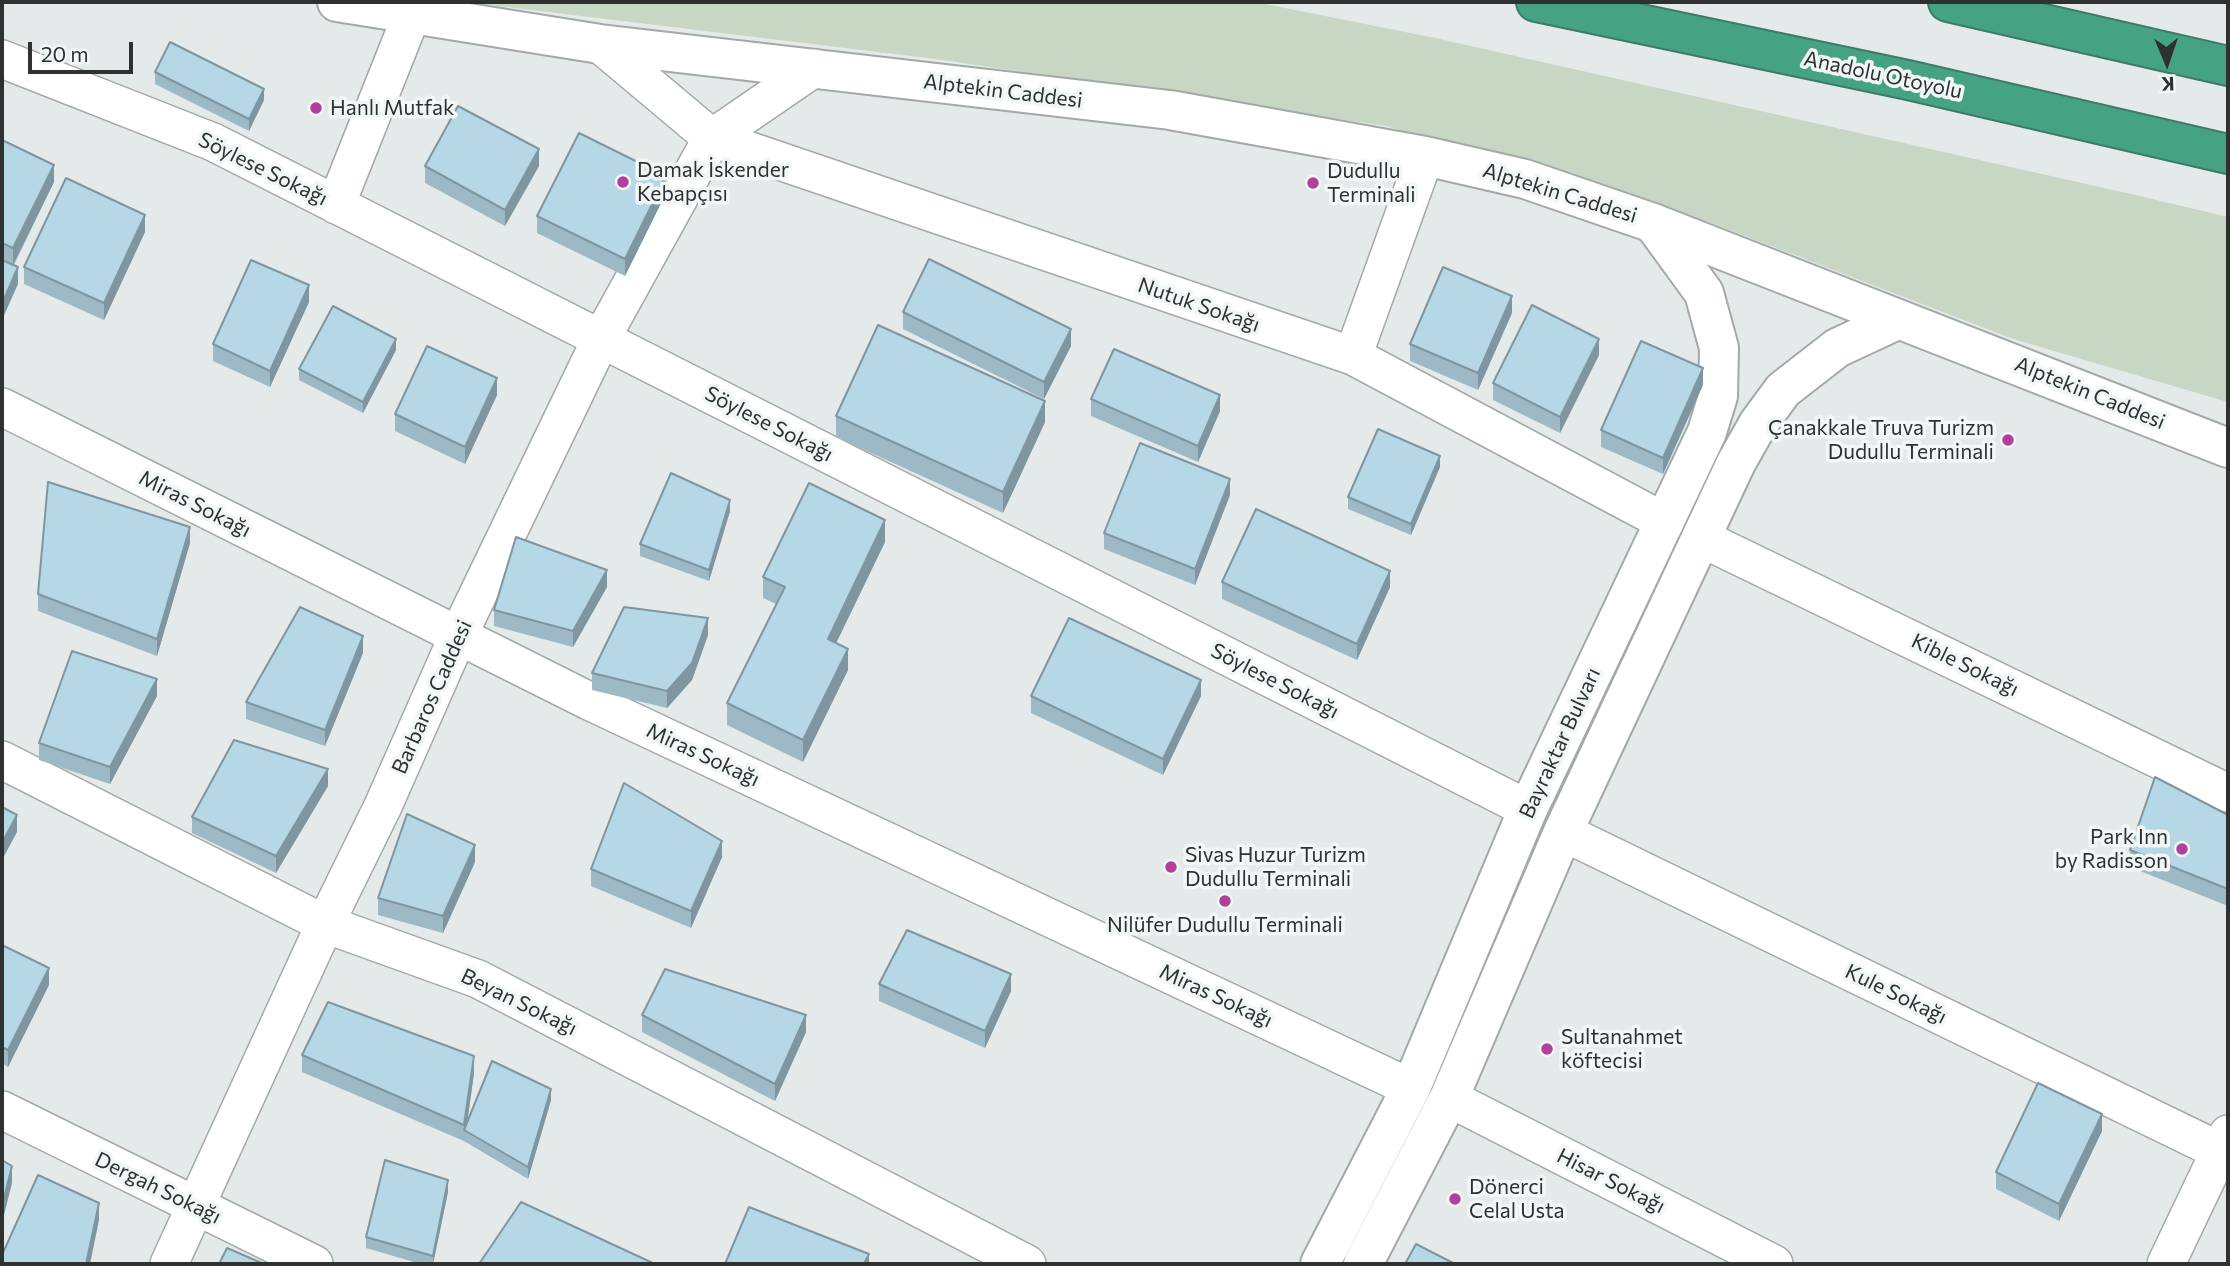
<!DOCTYPE html>
<meta charset="utf-8">
<style>
body{margin:0}
#map{position:relative;width:2230px;height:1266px;overflow:hidden;background:#e4e9e9;font-family:Commissioner,sans-serif}
canvas{display:block}
.frame{position:absolute;inset:0;border:4px solid #2f3131;pointer-events:none}
.north{position:absolute;left:2132px;top:28px;width:70px;height:70px;-webkit-text-stroke:5px #f1f7f6;paint-order:stroke;rotate:178deg;font-size:19px;font-weight:700;line-height:28px;text-align:center;color:#2f3131}
.north::after{content:'';display:block;margin:auto;width:24px;height:32px;background:#2f3131;clip-path:polygon(50% 0,100% 100%,50% 72%,0 100%)}
.scale{position:absolute;left:28px;top:42px;width:105px;height:32px;box-sizing:border-box;border:4px solid #2f3131;border-top:0;padding-left:9px;font-size:21px;line-height:24px;white-space:nowrap;color:#2f3131;-webkit-text-stroke:5px #f1f7f6;paint-order:stroke}
</style>
<div id="map">
<canvas width="2230" height="1266"></canvas>
<div class="frame"></div>
<div class="north">K</div>
<div class="scale">20 m</div>
</div>
<script>
const c = document.querySelector('canvas').getContext('2d');
c.lineJoin = 'round';
function fillPath(path, color) { c.fillStyle = color; c.fill(path, 'evenodd'); }
function stroke(path, color, width, dash) { c.strokeStyle = color; c.lineWidth = width; c.lineCap = dash ? 'butt' : 'round'; c.setLineDash(dash || []); c.stroke(path); }
function drawText(font, color, halo, rows, align = 'center') {
  c.font = font + ' Commissioner,sans-serif'; c.lineWidth = 7; c.setLineDash([]); c.textBaseline = 'middle'; c.strokeStyle = halo; c.fillStyle = color; for (const [text, x, y, turn = 0] of rows) {
    c.save(); c.translate(x, y); c.rotate((+turn || 0) * Math.PI / 180); c.textAlign = isNaN(turn) ? turn : align; if (halo) c.strokeText(text, 0, 0); c.fillText(text, 0, 0); c.restore();
  }
}
fillPath(new Path2D(`
 M 466,2 L 1255,2 L 1435,38 L 2131,194 L 2228,217 L 2228,402 L 2013,339 L 1709,222 L 1386,126 L 936,59 Z`), '#c7d7c3');
const minor = new Path2D(`
 M 600,44 L 712,138 L 1353,356 L 1665,522
 M 2,59 L 213,142 L 1528,809
 M 336,205 L 412,14
 M 1353,356 L 1425,156
 M 2,407 L 589,701 L 1411,1088
 M 1701,538 L 2228,793
 M 2,760 L 325,924 L 478,979 L 1027,1264
 M 1563,832 L 2228,1155
 M 1449,1098 L 1774,1264
 M 2,1110 L 314,1264
 M 169,1264 L 325,924 L 383,806 L 458,636 L 601,339 L 712,138 L 814,68
 M 2166,1264 L 2228,1134`);
const tertiary = new Path2D(`
 M 1320,1264 L 1411,1088 L 1528,809 L 1707,432 L 1718,396 L 1719,348 L 1704,293 L 1653,223
 M 1363,1264 L 1449,1098 L 1563,832 L 1736,463 L 1758,424 L 1783,390 L 1837,348 L 1897,320`);
const secondary = new Path2D(`
 M 337,2 L 600,44 L 1170,110 L 1425,156 L 1525,179 L 1653,223 L 2228,448`);
const motorway = new Path2D(`
 M 1536,2 L 1908,80 L 2228,154
 M 1948,2 L 2228,66`);
stroke(minor, '#a3a8a8', 40);
stroke(tertiary, '#a3a8a8', 42);
stroke(secondary, '#a3a8a8', 42);
stroke(motorway, '#3d7b66', 42);
stroke(minor, '#fff', 37);
stroke(tertiary, '#fff', 38);
stroke(secondary, '#fff', 38);
stroke(motorway, '#45a383', 38);
fillPath(new Path2D(`
 M 155,72 L 264,100 L 249,131 L 155,84 Z
 M 2,140 L 54,182 L 14,265 L 18,284 L 2,260 Z
 M 425,166 L 539,166 L 505,226 L 425,183 Z
 M 666,193 L 625,276 L 537,233 L 537,216 Z
 M 145,232 L 104,320 L 24,284 L 24,267 Z
 M 309,302 L 270,387 L 213,361 L 213,344 Z
 M 903,312 L 1071,346 L 1044,399 L 903,329 Z
 M 1512,313 L 1478,390 L 1410,361 L 1410,344 Z
 M 396,350 L 363,413 L 299,380 L 299,369 Z
 M 1599,355 L 1560,433 L 1493,400 L 1493,383 Z
 M 1703,385 L 1663,474 L 1601,447 L 1601,430 Z
 M 497,395 L 465,464 L 395,431 L 395,414 Z
 M 1091,399 L 1220,411 L 1198,462 L 1091,416 Z
 M 836,416 L 1045,422 L 1003,513 L 836,437 Z
 M 1440,467 L 1411,535 L 1348,509 L 1348,497 Z
 M 1230,495 L 1195,585 L 1104,549 L 1104,533 Z
 M 730,511 L 709,581 L 640,556 L 640,544 Z
 M 885,542 L 836,643 L 848,670 L 803,762 L 727,725 L 727,703 L 776,604 L 763,598 L 763,577 Z
 M 190,543 L 157,656 L 38,611 L 38,594 Z
 M 1222,582 L 1390,587 L 1357,660 L 1222,599 Z
 M 607,587 L 573,647 L 494,626 L 494,610 Z
 M 708,635 L 692,680 L 667,708 L 592,690 L 592,673 Z
 M 363,653 L 325,746 L 246,719 L 246,702 Z
 M 157,696 L 110,784 L 39,760 L 39,743 Z
 M 1031,696 L 1201,696 L 1163,775 L 1031,713 Z
 M 328,786 L 276,873 L 192,833 L 192,817 Z
 M 2228,815 L 2228,906 L 2130,867 L 2130,850 Z
 M 722,857 L 691,928 L 591,886 L 591,869 Z
 M 475,862 L 443,933 L 378,915 L 378,898 Z
 M 2,945 L 49,985 L 8,1067 L 2,1063 Z
 M 879,984 L 1011,991 L 985,1048 L 879,1001 Z
 M 642,1015 L 806,1032 L 775,1101 L 642,1032 Z
 M 302,1055 L 474,1073 L 467,1123 L 551,1100 L 528,1179 L 464,1141 L 302,1072 Z
 M 2102,1131 L 2059,1221 L 1996,1189 L 1996,1172 Z
 M 448,1192 L 433,1264 L 421,1264 L 366,1248 L 366,1237 Z`), '#9db9c5');
fillPath(new Path2D(`
 M 264,89 L 264,100 L 249,131 L 249,119 Z
 M 539,149 L 539,166 L 505,226 L 505,210 Z
 M 54,165 L 54,182 L 13,265 L 13,248 Z
 M 666,176 L 666,193 L 625,276 L 625,259 Z
 M 145,215 L 145,232 L 104,320 L 104,303 Z
 M 18,267 L 18,284 L 2,320 L 2,304 Z
 M 309,285 L 309,302 L 270,387 L 270,371 Z
 M 1512,296 L 1512,313 L 1478,390 L 1478,373 Z
 M 1071,329 L 1071,346 L 1044,399 L 1044,382 Z
 M 396,339 L 396,350 L 363,413 L 363,402 Z
 M 1599,339 L 1599,355 L 1560,433 L 1560,417 Z
 M 1703,368 L 1703,385 L 1663,474 L 1663,458 Z
 M 497,378 L 497,395 L 465,464 L 465,447 Z
 M 1220,395 L 1220,411 L 1198,462 L 1198,446 Z
 M 1045,401 L 1045,422 L 1003,513 L 1003,492 Z
 M 1440,456 L 1440,467 L 1411,535 L 1411,524 Z
 M 1230,479 L 1230,495 L 1195,585 L 1195,569 Z
 M 730,500 L 730,511 L 709,581 L 709,570 Z
 M 885,520 L 885,542 L 828,660 L 828,639 Z
 M 190,527 L 190,543 L 157,656 L 157,639 Z
 M 607,570 L 607,587 L 573,647 L 573,631 Z
 M 1390,571 L 1390,587 L 1357,660 L 1357,644 Z
 M 708,618 L 708,635 L 692,680 L 667,708 L 667,691 Z
 M 363,636 L 363,653 L 325,746 L 325,730 Z
 M 848,649 L 848,670 L 803,762 L 803,740 Z
 M 157,679 L 157,696 L 110,784 L 110,767 Z
 M 1201,680 L 1201,696 L 1163,775 L 1163,759 Z
 M 328,769 L 328,786 L 276,873 L 276,856 Z
 M 17,815 L 17,832 L 2,860 L 2,843 Z
 M 722,841 L 722,857 L 691,928 L 691,911 Z
 M 475,845 L 475,862 L 443,933 L 443,916 Z
 M 49,968 L 49,985 L 8,1067 L 8,1050 Z
 M 1011,974 L 1011,991 L 985,1048 L 985,1031 Z
 M 806,1015 L 806,1032 L 775,1101 L 775,1084 Z
 M 474,1056 L 474,1073 L 466,1131 L 464,1130 L 464,1125 Z
 M 551,1089 L 551,1100 L 528,1179 L 528,1167 Z
 M 2102,1114 L 2102,1131 L 2059,1221 L 2059,1204 Z
 M 12,1166 L 12,1183 L 2,1223 L 2,1206 Z
 M 448,1180 L 448,1192 L 433,1264 L 433,1256 Z
 M 99,1203 L 99,1220 L 90,1264 L 86,1264 Z
 M 869,1254 L 869,1264 L 864,1264 Z`), '#7f96a0');
const building = new Path2D(`
 M 170,42 L 264,89 L 249,119 L 155,72 Z
 M 458,106 L 539,149 L 505,210 L 425,166 Z
 M 579,133 L 666,176 L 625,259 L 537,216 Z
 M 2,140 L 54,165 L 13,248 L 2,243 Z
 M 66,178 L 145,215 L 104,303 L 24,267 Z
 M 929,259 L 1071,329 L 1044,382 L 903,312 Z
 M 2,260 L 18,267 L 2,304 Z
 M 251,260 L 309,285 L 270,371 L 213,344 Z
 M 1443,267 L 1512,296 L 1478,373 L 1410,344 Z
 M 1532,305 L 1599,339 L 1560,417 L 1493,383 Z
 M 333,306 L 396,339 L 363,402 L 299,369 Z
 M 878,325 L 1045,401 L 1003,492 L 836,416 Z
 M 1641,341 L 1703,368 L 1663,458 L 1601,430 Z
 M 427,346 L 497,378 L 465,447 L 395,414 Z
 M 1114,349 L 1220,395 L 1198,446 L 1091,399 Z
 M 1378,429 L 1440,456 L 1411,524 L 1348,497 Z
 M 1140,443 L 1230,479 L 1195,569 L 1104,533 Z
 M 671,473 L 730,500 L 709,570 L 640,544 Z
 M 48,482 L 190,527 L 157,639 L 38,594 Z
 M 809,483 L 885,520 L 828,639 L 848,649 L 803,740 L 727,703 L 785,587 L 763,577 Z
 M 1256,509 L 1390,571 L 1357,644 L 1222,582 Z
 M 516,537 L 607,570 L 573,631 L 494,610 Z
 M 300,607 L 363,636 L 325,730 L 246,702 Z
 M 624,607 L 708,618 L 692,663 L 667,691 L 592,673 Z
 M 1069,618 L 1201,680 L 1163,759 L 1031,696 Z
 M 72,651 L 157,679 L 110,767 L 39,743 Z
 M 234,740 L 328,769 L 276,856 L 192,817 Z
 M 2155,777 L 2228,815 L 2228,889 L 2130,850 Z
 M 624,783 L 722,841 L 691,911 L 591,869 Z
 M 2,807 L 17,815 L 2,843 Z
 M 407,814 L 475,845 L 443,916 L 378,898 Z
 M 907,930 L 1011,974 L 985,1031 L 879,984 Z
 M 2,945 L 49,968 L 8,1050 L 2,1047 Z
 M 665,969 L 806,1015 L 775,1084 L 642,1015 Z
 M 328,1002 L 474,1056 L 464,1125 L 302,1055 Z
 M 492,1061 L 551,1089 L 528,1167 L 464,1130 Z
 M 2038,1083 L 2102,1114 L 2059,1204 L 1996,1172 Z
 M 2,1160 L 12,1166 L 2,1206 Z
 M 385,1160 L 448,1180 L 433,1256 L 366,1237 Z
 M 38,1175 L 99,1203 L 86,1264 L 2,1264 L 2,1255 Z
 M 521,1202 L 655,1264 L 479,1264 Z
 M 749,1207 L 869,1254 L 864,1264 L 725,1264 Z
 M 1416,1244 L 1455,1264 L 1405,1264 Z
 M 227,1248 L 264,1264 L 219,1264 Z`);
fillPath(building, '#b6d7e5');
stroke(building, '#7f96a0', 2);
for (const [x, y, r, color] of [
 [316,108,7,"#b2409a"],
 [623,182,7,"#b2409a"],
 [1313,183,7,"#b2409a"],
 [2008,440,7,"#b2409a"],
 [2182,849,7,"#b2409a"],
 [1171,867,7,"#b2409a"],
 [1225,901,7,"#b2409a"],
 [1547,1049,7,"#b2409a"],
 [1455,1199,7,"#b2409a"]
]) { const dot = new Path2D(); dot.arc(x, y, r, 0, 2 * Math.PI); c.fillStyle = color; c.fill(dot); stroke(dot, '#f1f7f6', 2.5); }
drawText('21px', '#2f3131', '#f1f7f6', [
 ["Anadolu Otoyolu",1883,75,12],
 ["Alptekin Caddesi",1003,91,7],
 ["Söylese Sokağı",263,169,26],
 ["Alptekin Caddesi",1560,193,17],
 ["Nutuk Sokağı",1199,305,19],
 ["Alptekin Caddesi",2090,393,22],
 ["Söylese Sokağı",769,424,27],
 ["Miras Sokağı",195,504,27],
 ["Kible Sokağı",1965,665,26],
 ["Söylese Sokağı",1275,681,27],
 ["Barbaros Caddesi",432,697,-66],
 ["Bayraktar Bulvarı",1560,743,-65],
 ["Miras Sokağı",703,755,25],
 ["Kule Sokağı",1896,994,26],
 ["Miras Sokağı",1216,996,25],
 ["Beyan Sokağı",519,1002,26],
 ["Hisar Sokağı",1611,1181,27],
 ["Dergah Sokağı",158,1188,26]
]);
drawText('21px', '#2f3131', '#f1f7f6', [
 ["Hanlı Mutfak",330,108],
 ["Damak İskender",637,170],
 ["Kebapçısı",637,194],
 ["Dudullu",1327,171],
 ["Terminali",1327,195],
 ["Çanakkale Truva Turizm",1994,428,"right"],
 ["Dudullu Terminali",1994,452,"right"],
 ["Park Inn",2168,837,"right"],
 ["by Radisson",2168,861,"right"],
 ["Sivas Huzur Turizm",1185,855],
 ["Dudullu Terminali",1185,879],
 ["Nilüfer Dudullu Terminali",1225,925,"center"],
 ["Sultanahmet",1561,1037],
 ["köftecisi",1561,1061],
 ["Dönerci",1469,1187],
 ["Celal Usta",1469,1211]
], 'left');
</script>
